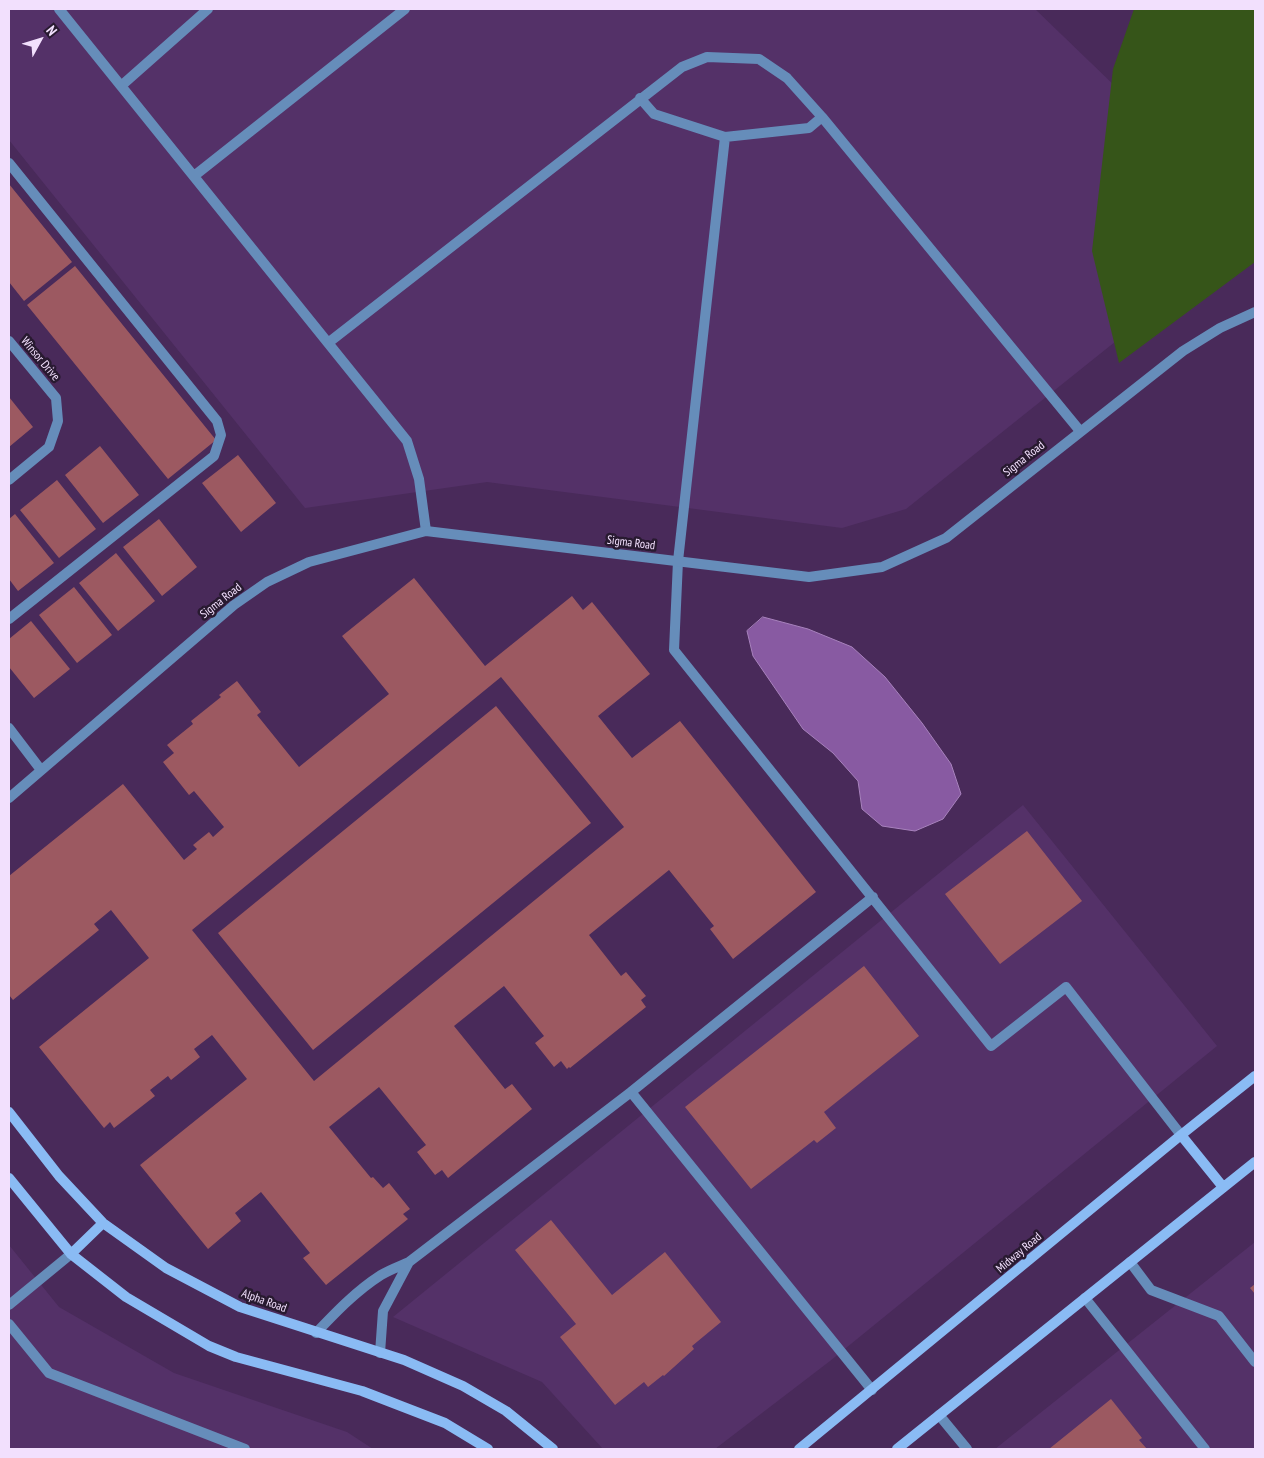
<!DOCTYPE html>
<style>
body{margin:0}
#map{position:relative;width:1264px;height:1458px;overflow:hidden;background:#492a5a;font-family:"PT Sans Narrow",sans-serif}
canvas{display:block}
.frame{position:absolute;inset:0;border:10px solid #f2e0fd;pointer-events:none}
.north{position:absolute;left:15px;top:15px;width:50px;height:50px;-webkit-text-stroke:4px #281a30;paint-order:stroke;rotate:51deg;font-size:14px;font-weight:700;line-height:20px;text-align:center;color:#f2e0fd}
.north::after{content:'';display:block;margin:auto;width:18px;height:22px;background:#f2e0fd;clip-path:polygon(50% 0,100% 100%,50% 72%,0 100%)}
</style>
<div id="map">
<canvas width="1264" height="1458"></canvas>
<div class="frame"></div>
<div class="north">N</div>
</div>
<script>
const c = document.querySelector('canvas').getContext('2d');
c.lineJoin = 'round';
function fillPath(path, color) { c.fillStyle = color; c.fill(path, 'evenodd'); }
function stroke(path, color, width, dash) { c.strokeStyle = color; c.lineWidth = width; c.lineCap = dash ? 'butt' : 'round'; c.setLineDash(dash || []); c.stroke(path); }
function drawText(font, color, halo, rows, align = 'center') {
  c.font = font + ' "PT Sans Narrow",sans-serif'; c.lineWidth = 5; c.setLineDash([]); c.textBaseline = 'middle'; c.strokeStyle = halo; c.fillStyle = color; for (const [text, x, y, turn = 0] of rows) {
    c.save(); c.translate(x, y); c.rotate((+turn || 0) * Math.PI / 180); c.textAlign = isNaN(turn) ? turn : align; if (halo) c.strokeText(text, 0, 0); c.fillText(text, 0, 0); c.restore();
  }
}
fillPath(new Path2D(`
 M 9,9 L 1035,9 L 1255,221 L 1255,230 L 906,509 L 842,528 L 487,482 L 305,508 L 9,140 Z
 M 1023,805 L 1217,1046 L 830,1361 L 715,1449 L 603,1449 L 542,1382 L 393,1317 Z
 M 1255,1242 L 1255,1449 L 995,1449 Z
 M 9,1245 L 59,1307 L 174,1373 L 347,1432 L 373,1449 L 9,1449 Z`), '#543168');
fillPath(new Path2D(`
 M 1134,9 L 1255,9 L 1255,262 L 1119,363 L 1092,251 L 1113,69 Z`), '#365519');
const water = new Path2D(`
 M 763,617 L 808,629 L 852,647 L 885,677 L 922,723 L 951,764 L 961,794 L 943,819 L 915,831 L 882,826 L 862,809 L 858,781 L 833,753 L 803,729 L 753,656 L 747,631 Z`);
fillPath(water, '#885aa2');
stroke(water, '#a882bd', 1);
fillPath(new Path2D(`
 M 9,184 L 72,262 L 24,301 L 9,282 Z
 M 75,266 L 216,440 L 168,479 L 27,305 Z
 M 9,397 L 33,427 L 9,447 Z
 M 100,446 L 139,495 L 103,523 L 65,475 Z
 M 238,455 L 276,503 L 241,532 L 202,483 Z
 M 57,480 L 96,529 L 59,558 L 20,510 Z
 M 15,514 L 54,563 L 18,591 L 9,579 L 9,519 Z
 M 159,519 L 197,567 L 162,596 L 123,547 Z
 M 116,553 L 155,601 L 118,631 L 79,583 Z
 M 414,578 L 485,666 L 572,596 L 583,610 L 592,602 L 650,674 L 598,716 L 632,758 L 680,721 L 816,892 L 733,959 L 710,929 L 714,926 L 669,870 L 589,935 L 621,976 L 626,972 L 646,996 L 641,1000 L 646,1007 L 570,1068 L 569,1067 L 567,1069 L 561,1061 L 554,1067 L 535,1043 L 544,1036 L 504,986 L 454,1026 L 505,1089 L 512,1084 L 532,1109 L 448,1178 L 442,1170 L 435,1175 L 417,1152 L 426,1145 L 379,1087 L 329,1127 L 371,1178 L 373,1177 L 383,1188 L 389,1183 L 410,1209 L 403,1214 L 408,1219 L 326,1285 L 303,1258 L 310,1253 L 261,1192 L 235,1213 L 241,1221 L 208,1249 L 140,1165 L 247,1079 L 212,1035 L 194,1049 L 200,1057 L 171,1080 L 168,1076 L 150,1090 L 155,1096 L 114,1128 L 110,1122 L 104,1128 L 39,1047 L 149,958 L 111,910 L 94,924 L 99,930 L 13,1000 L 9,995 L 9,876 L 123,784 L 184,860 L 197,849 L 193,845 L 209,832 L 213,837 L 224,827 L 194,791 L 189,795 L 163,762 L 174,753 L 167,745 L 193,724 L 191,721 L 221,697 L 219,695 L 237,681 L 261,712 L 257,715 L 299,767 L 389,694 L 342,636 ZM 501,677 L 624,827 L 314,1081 L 192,930 Z
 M 74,587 L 112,635 L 77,663 L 39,615 Z
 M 31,621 L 70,669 L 34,698 L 9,667 L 9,639 Z
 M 496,706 L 591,823 L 313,1050 L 218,933 Z
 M 1027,831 L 1082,901 L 1000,964 L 945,894 Z
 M 864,966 L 919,1036 L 824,1112 L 836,1128 L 817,1143 L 814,1140 L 751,1189 L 685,1107 Z
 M 551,1220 L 612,1295 L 665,1252 L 721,1322 L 692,1346 L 694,1349 L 664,1376 L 663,1375 L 648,1387 L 644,1382 L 615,1405 L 560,1337 L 576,1324 L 515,1250 Z
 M 1255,1284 L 1255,1294 L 1250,1288 Z
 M 1111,1399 L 1142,1438 L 1139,1440 L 1147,1449 L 1049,1449 Z`), '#9c5961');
stroke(new Path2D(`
 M 59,9 L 407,441 L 419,479 L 426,531
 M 121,86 L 208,9
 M 640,98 L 654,114 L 725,137 L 809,128 L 822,117
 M 725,137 L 678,561 L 674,650 L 991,1046 L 1066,987 L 1181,1135
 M 9,163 L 217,421 L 221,435 L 214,456 L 9,619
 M 194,176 L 405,9
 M 328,343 L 682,67 L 707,57 L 759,59 L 787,78 L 822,117 L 1080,431
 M 631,1092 L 872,1390
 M 1130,1262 L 1151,1290 L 1219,1316 L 1255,1362
 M 1085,1298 L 1205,1449
 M 9,1305 L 71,1254
 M 9,1324 L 49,1373 L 245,1449
 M 316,1333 C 336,1312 356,1291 381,1275 C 389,1270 400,1266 409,1262 L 631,1092 L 873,897
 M 380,1353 L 383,1311 L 409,1262
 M 939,1415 L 967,1449`), '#668dba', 10);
stroke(new Path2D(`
 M 9,341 L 56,398 L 58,421 L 49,447 L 9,480
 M 9,728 L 41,770
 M 9,798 L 234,605 L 267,582 L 309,562 L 426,531 L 809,577 L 882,567 L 946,538 L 1183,351 L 1220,328 L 1255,312`), '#668dba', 10);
stroke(new Path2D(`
 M 9,1112 L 59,1176 L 103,1223 L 166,1268 L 240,1307 L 404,1360 L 463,1386 L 506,1411 L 553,1449
 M 1181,1135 L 1223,1187
 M 9,1178 L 71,1254 L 126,1297 L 209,1346 L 236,1357 L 362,1391 L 445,1423 L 488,1449
 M 71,1254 L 103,1223
 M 799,1449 L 1181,1135 L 1255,1076
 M 897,1449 L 1255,1162`), '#8abbf4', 10);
drawText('12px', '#f2e0fd', '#281a30', [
 ["Winsor Drive",40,359,50],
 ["Sigma Road",1024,459,-38],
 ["Sigma Road",631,543,7],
 ["Sigma Road",221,601,-38],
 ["Midway Road",1019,1253,-40],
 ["Alpha Road",264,1301,20]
]);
</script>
